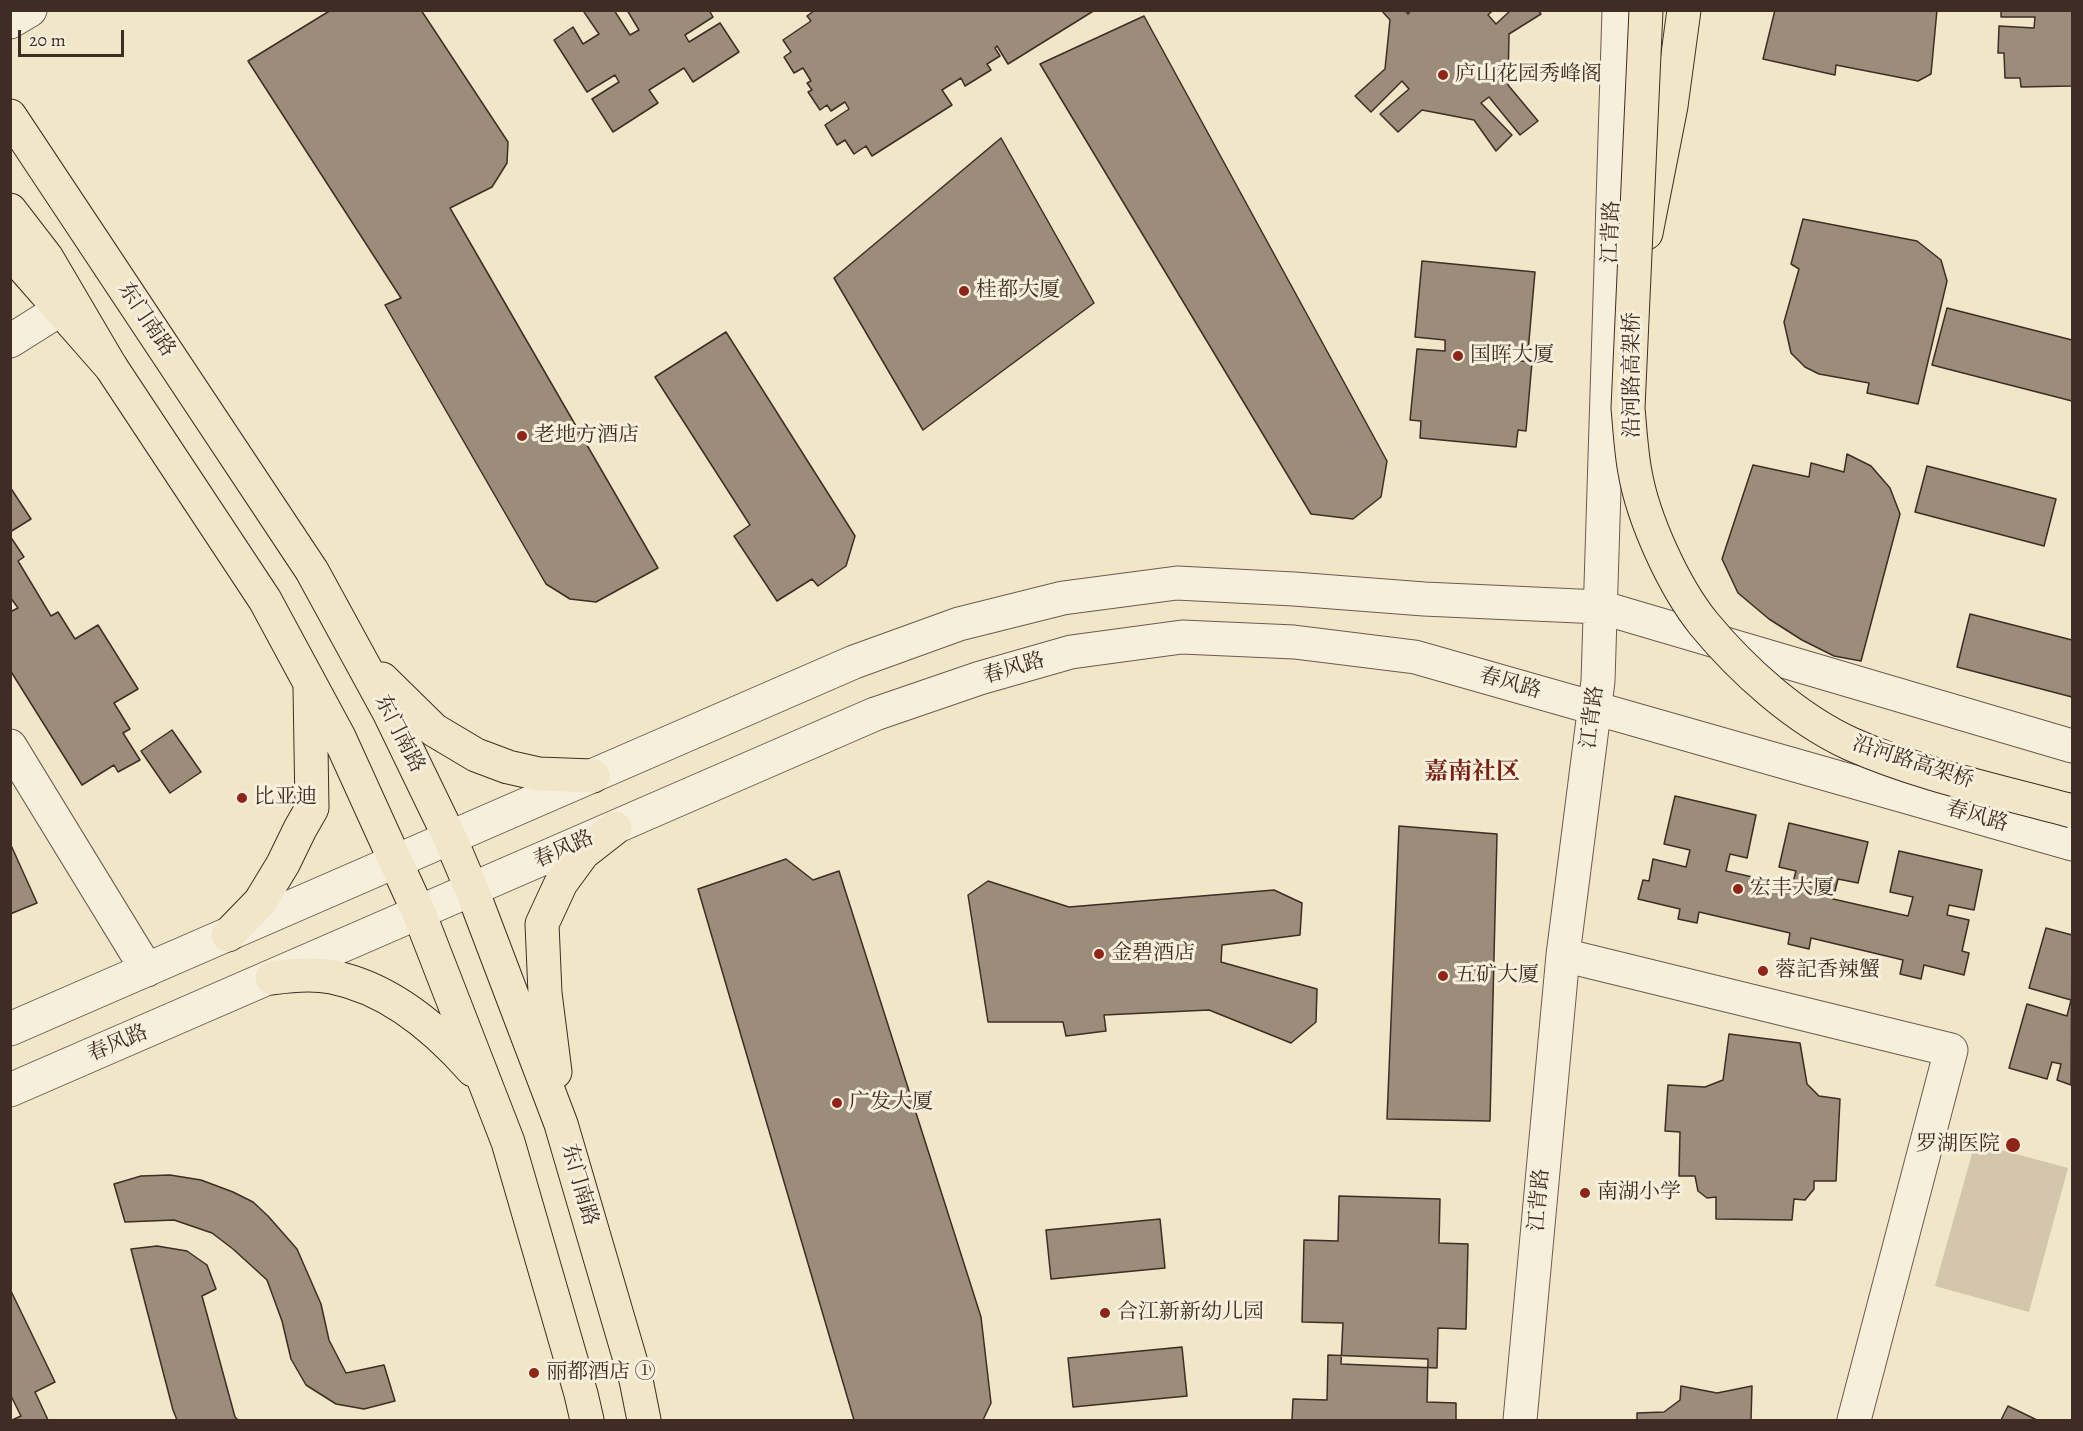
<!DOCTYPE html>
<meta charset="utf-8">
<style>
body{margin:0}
#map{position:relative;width:2083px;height:1431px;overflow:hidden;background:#f1e6c8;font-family:Alegreya,serif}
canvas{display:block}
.frame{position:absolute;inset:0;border:12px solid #3f2c25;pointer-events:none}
.scale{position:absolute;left:18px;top:30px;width:106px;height:27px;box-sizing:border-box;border:3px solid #3f2c25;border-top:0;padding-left:8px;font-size:18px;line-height:21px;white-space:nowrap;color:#3f2c25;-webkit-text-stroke:4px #f6efdb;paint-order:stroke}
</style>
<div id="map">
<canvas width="2083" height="1431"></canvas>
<div class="frame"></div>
<div class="scale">20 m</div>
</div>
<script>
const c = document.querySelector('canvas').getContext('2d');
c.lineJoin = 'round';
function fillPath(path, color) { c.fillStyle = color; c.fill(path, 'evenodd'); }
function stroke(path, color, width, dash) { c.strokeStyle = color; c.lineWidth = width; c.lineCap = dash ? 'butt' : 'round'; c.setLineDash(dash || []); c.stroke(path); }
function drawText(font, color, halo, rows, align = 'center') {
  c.font = font + ' Alegreya,"Noto Serif SC",serif'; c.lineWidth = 6; c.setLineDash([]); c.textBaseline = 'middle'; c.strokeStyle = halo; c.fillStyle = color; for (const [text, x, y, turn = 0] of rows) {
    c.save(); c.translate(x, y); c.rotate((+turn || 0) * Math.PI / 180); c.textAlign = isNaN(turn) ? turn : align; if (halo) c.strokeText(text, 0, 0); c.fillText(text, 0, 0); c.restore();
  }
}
fillPath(new Path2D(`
 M 1975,1143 L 2068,1168 L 2029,1312 L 1935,1286 Z`), '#d3c6ac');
const building = new Path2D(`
 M 331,10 L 421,10 L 508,142 L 507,163 L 492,187 L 450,208 L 658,568 L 596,602 L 570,599 L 546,584 L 385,305 L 401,298 L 248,61 Z
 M 587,10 L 614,10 L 630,35 L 639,30 L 627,10 L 709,10 L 713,17 L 685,35 L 689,42 L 720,23 L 739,52 L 693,82 L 684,68 L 649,90 L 658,103 L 613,132 L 592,99 L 619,82 L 615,75 L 587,92 L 554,40 L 573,27 L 583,44 L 599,34 L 584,12 Z
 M 815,10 L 1095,10 L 1008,64 L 997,46 L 995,48 L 1000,56 L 987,64 L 991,70 L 965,86 L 961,78 L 942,90 L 952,105 L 872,156 L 866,146 L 854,154 L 845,140 L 837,145 L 825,125 L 849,109 L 845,102 L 831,111 L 827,105 L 820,110 L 808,92 L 812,90 L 807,83 L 811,81 L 803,68 L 794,73 L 784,57 L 791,52 L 783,40 L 811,21 L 807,16 Z
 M 1381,10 L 1405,10 L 1408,14 L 1411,10 L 1493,10 L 1488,15 L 1496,24 L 1511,10 L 1538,10 L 1541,14 L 1509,34 L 1508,85 L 1538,121 L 1520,135 L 1489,97 L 1481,103 L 1512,135 L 1496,151 L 1474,120 L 1422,110 L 1398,132 L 1380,114 L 1409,89 L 1402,81 L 1371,112 L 1355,96 L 1385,69 L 1390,20 Z
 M 1775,10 L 1937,10 L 1931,74 L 1918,81 L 1836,65 L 1835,75 L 1763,59 Z
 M 2001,10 L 2072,10 L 2072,86 L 2021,87 L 2020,78 L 2005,78 L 2004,53 L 1998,53 L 1999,26 L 2034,28 L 2035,17 L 2001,17 Z
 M 1144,16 L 1387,461 L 1381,497 L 1353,519 L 1311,514 L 1040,64 Z
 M 1001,138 L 1094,303 L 923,430 L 834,278 Z
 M 1803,219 L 1917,241 L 1941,260 L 1947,281 L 1918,404 L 1867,393 L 1869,383 L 1819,374 L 1805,367 L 1791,353 L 1784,322 L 1799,269 L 1791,264 Z
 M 1422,261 L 1535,272 L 1528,352 L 1501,350 L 1499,359 L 1532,362 L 1526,431 L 1518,430 L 1516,447 L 1420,438 L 1421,421 L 1410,420 L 1417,349 L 1445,351 L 1445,340 L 1415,337 Z
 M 1947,308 L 2072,340 L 2072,401 L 1932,365 Z
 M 726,332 L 855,536 L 846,566 L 818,586 L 812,579 L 777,601 L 734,536 L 750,525 L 655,377 Z
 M 1847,454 L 1871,466 L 1890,488 L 1900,514 L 1861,661 L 1834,656 L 1802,640 L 1769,619 L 1738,593 L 1722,559 L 1753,465 L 1809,477 L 1811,463 L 1844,472 Z
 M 1927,466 L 2056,499 L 2044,546 L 1915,512 Z
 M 10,487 L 31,519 L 10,532 Z
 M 10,536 L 24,557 L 18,561 L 51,616 L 58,612 L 75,639 L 98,625 L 138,689 L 114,703 L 130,729 L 123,733 L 140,760 L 118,772 L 114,765 L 82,785 L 10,670 L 10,612 L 18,608 L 10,597 Z
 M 1970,614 L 2072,640 L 2072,697 L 1957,667 Z
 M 172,730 L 201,772 L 170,793 L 141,751 Z
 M 1675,796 L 1756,815 L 1747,858 L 1730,854 L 1726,871 L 1792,886 L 1796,871 L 1779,867 L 1789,823 L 1868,842 L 1858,883 L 1838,879 L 1833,899 L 1908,916 L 1913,897 L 1890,892 L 1899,851 L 1982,870 L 1974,910 L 1949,905 L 1947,915 L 1969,920 L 1962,951 L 1969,953 L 1964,975 L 1924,965 L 1921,979 L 1900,974 L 1903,960 L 1811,938 L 1809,949 L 1788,944 L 1790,933 L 1699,912 L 1697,923 L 1678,919 L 1680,909 L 1638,899 L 1643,880 L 1649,881 L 1653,859 L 1686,867 L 1690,850 L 1664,844 Z
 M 1399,826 L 1497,834 L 1490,1121 L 1387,1119 Z
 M 10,843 L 37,903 L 10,914 Z
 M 786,859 L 813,880 L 839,871 L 981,1317 L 991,1403 L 983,1420 L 854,1420 L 698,889 Z
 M 988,881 L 1069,907 L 1274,890 L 1302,903 L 1300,935 L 1222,945 L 1221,962 L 1317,989 L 1316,1022 L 1291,1043 L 1209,1010 L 1104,1015 L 1106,1031 L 1066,1036 L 1063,1022 L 988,1022 L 968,895 Z
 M 2046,928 L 2072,935 L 2071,1085 L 2057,1080 L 2061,1064 L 2052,1062 L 2047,1079 L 2009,1068 L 2027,1004 L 2067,1016 L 2071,1000 L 2029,988 Z
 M 1729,1034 L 1800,1043 L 1807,1084 L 1819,1096 L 1840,1099 L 1836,1181 L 1814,1181 L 1814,1189 L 1805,1200 L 1794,1199 L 1792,1220 L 1716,1219 L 1716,1197 L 1707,1198 L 1698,1191 L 1695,1176 L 1679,1176 L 1680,1132 L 1665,1131 L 1668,1085 L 1705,1087 L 1723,1080 Z
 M 170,1175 L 201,1180 L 233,1192 L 253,1202 L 268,1216 L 297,1249 L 321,1304 L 329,1340 L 346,1373 L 384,1365 L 395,1401 L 364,1409 L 336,1404 L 306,1385 L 291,1359 L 282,1321 L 267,1280 L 233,1249 L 212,1233 L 174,1220 L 125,1222 L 114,1184 L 141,1176 Z
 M 1339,1196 L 1440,1199 L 1439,1243 L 1468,1244 L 1466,1329 L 1438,1328 L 1437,1368 L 1341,1364 L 1343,1323 L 1302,1322 L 1304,1240 L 1338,1241 Z
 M 1160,1219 L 1165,1268 L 1051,1279 L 1046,1230 Z
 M 157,1246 L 187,1251 L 207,1265 L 216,1289 L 202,1296 L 235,1417 L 238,1420 L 177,1420 L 173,1410 L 131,1249 Z
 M 10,1289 L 55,1382 L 35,1392 L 48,1420 L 12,1420 L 21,1416 L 10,1394 Z
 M 1182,1347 L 1187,1396 L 1073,1407 L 1068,1358 Z
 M 1328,1355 L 1428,1359 L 1427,1402 L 1456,1403 L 1456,1420 L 1292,1420 L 1293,1399 L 1327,1400 Z
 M 1681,1386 L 1717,1393 L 1752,1386 L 1751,1420 L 1637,1420 L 1637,1413 L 1664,1412 L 1680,1400 Z
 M 2008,1406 L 2037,1420 L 2001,1420 Z`);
fillPath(building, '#9c8d7a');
stroke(building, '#3f2c25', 1.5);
const minor = new Path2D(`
 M 10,22 L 30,10
 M 10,341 L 61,309
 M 10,746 L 147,970
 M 1563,955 L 1951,1050 L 1854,1420
 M 10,1029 L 854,662 L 959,624 L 1063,598 L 1177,583 L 1294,589 L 1424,599 L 1600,607 L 2072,746
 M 10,1090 L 875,714 L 980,678 L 1071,652 L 1182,637 L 1294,642 L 1415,657 L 2072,844
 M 1520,1420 L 1563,955 L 1598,681 L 1619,10`);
const major = new Path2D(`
 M 10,116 L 312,571 L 389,712 L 450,838 L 472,890 L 561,1124 L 636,1380 L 644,1420
 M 10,252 L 111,367 L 265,600 L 339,737 L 419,913 L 508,1142 L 581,1394 L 587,1420
 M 382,679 L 434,730 L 476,755 L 508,767 L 539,774 L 593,776
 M 228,935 L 260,902 L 283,864 L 300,829 L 312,808 L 310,688
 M 272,978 C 292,975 312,973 332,977 C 388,988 437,1029 473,1070
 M 555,1072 L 545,993 L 542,924 L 561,883 L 583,853 L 615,828`);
const highway = new Path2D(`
 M 10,210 L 47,258 L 111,367
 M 1646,233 L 1671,106 L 1684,10`);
stroke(minor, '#6c5a4e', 35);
stroke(major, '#3f2c25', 35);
stroke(highway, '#3f2c25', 35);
stroke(minor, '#f6efdb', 33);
stroke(major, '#f1e6c8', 33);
stroke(highway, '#f1e6c8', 33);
const highwayBridge = new Path2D(`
 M 1646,10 L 1628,408 C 1630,429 1631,451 1635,472 C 1643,519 1674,587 1704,624 C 1742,670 1796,719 1851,744 C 1921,775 1999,791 2072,811`);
stroke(highwayBridge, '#3f2c25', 35, []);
stroke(highwayBridge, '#f1e6c8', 33);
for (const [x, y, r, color] of [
 [1443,75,6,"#8f2418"],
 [964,291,6,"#8f2418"],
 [1458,356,6,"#8f2418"],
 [522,436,6,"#8f2418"],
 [242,798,6,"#8f2418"],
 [1738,889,6,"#8f2418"],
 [1099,954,6,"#8f2418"],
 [1763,971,6,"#8f2418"],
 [1443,976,6,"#8f2418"],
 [837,1103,6,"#8f2418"],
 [2013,1145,8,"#8f2418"],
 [1585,1193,6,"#8f2418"],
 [1105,1313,6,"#8f2418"],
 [534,1373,6,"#8f2418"]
]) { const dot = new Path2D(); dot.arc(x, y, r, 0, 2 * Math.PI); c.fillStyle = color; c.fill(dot); stroke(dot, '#f6efdb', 2); }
drawText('21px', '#3f2c25', '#f6efdb', [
 ["庐山花园秀峰阁",1455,75],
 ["桂都大厦",976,291],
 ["国晖大厦",1470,356],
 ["老地方酒店",534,436],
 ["比亚迪",254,798],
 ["宏丰大厦",1750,889],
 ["金碧酒店",1111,954],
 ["蓉記香辣蟹",1775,971],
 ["五矿大厦",1455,976],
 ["广发大厦",849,1103],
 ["罗湖医院",2000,1145,"right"],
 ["南湖小学",1597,1193],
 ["合江新新幼儿园",1117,1313],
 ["丽都酒店 ①",546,1373]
], 'left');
drawText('21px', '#3f2c25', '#f6efdb', [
 ["江背路",1612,232,-88],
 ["东门南路",146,320,56],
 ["沿河路高架桥",1633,375,-90],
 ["春风路",1014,669,-16],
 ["春风路",1510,684,16],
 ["江背路",1593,717,-83],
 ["东门南路",399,734,63],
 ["沿河路高架桥",1913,763,18],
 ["春风路",1977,817,16],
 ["春风路",564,850,-24],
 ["春风路",118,1044,-23],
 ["东门南路",579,1185,74],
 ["江背路",1540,1200,-85]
]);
drawText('bold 24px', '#7a1f14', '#f6efdb', [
 ["嘉南社区",1472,773]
]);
</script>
